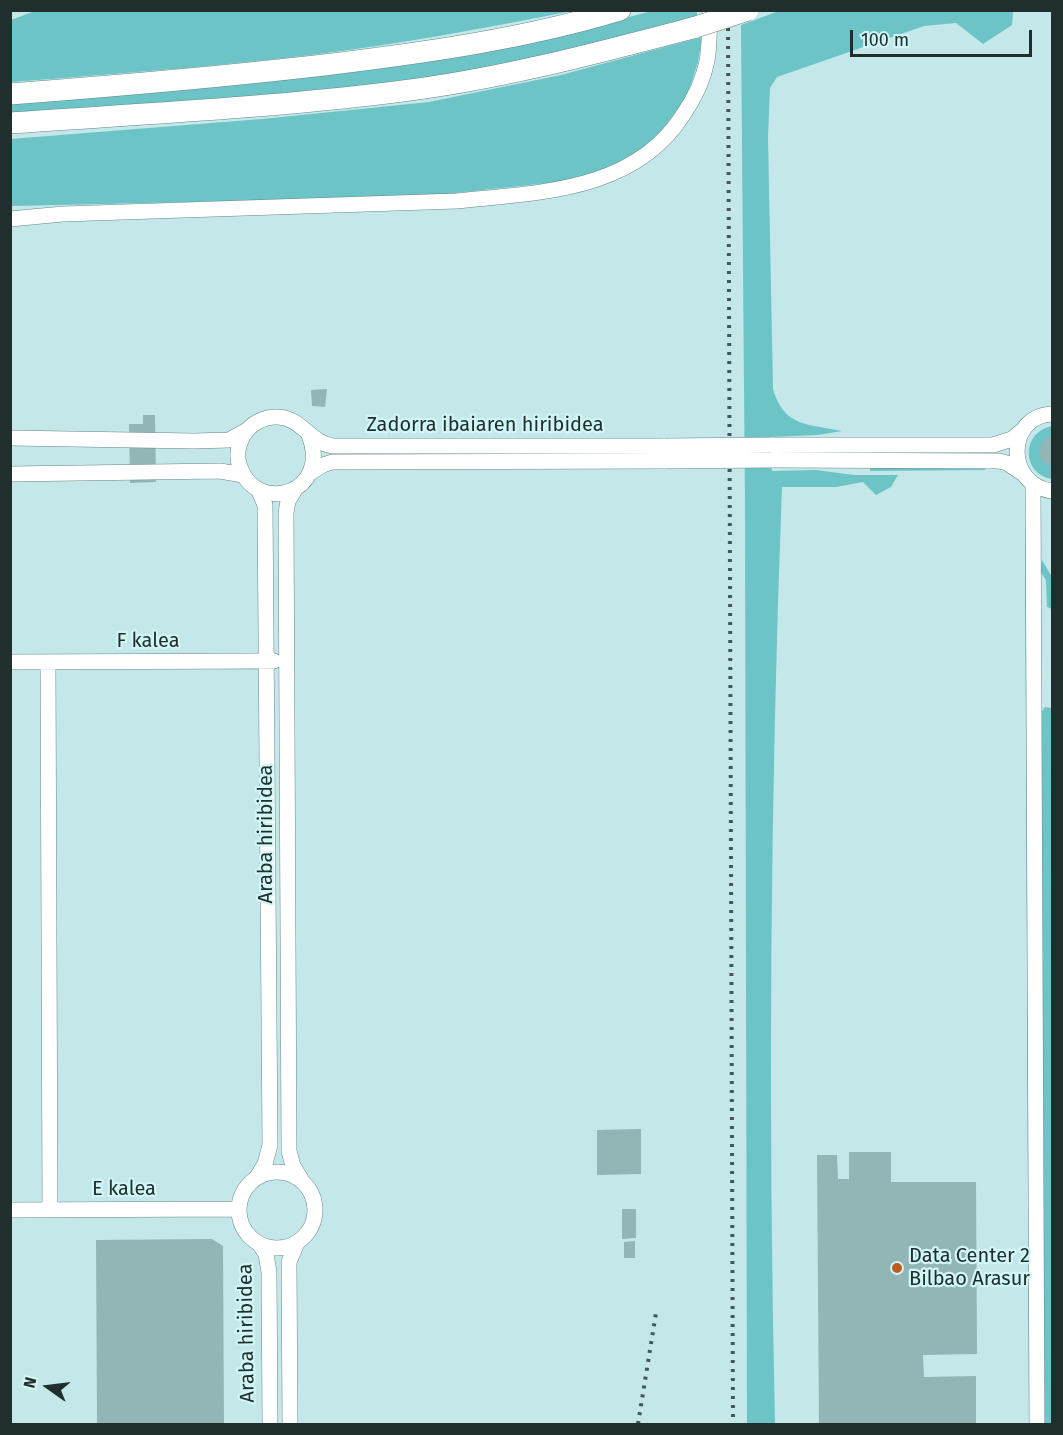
<!DOCTYPE html>
<style>
body{margin:0}
#map{position:relative;width:1063px;height:1435px;overflow:hidden;background:#c4e8e9;font-family:"Fira Sans",sans-serif}
canvas{display:block}
.frame{position:absolute;inset:0;border:12px solid #202e2e;pointer-events:none}
.north{position:absolute;left:18px;top:1357px;width:60px;height:60px;-webkit-text-stroke:4px #d1f6f6;paint-order:stroke;rotate:284deg;font-size:16px;font-weight:700;line-height:24px;text-align:center;color:#202e2e}
.north::after{content:'';display:block;margin:auto;width:21px;height:27px;background:#202e2e;clip-path:polygon(50% 0,100% 100%,50% 72%,0 100%)}
.scale{position:absolute;left:850px;top:30px;width:182px;height:27px;box-sizing:border-box;border:3px solid #202e2e;border-top:0;padding-left:8px;font-size:18px;line-height:21px;white-space:nowrap;color:#202e2e;-webkit-text-stroke:4px #d1f6f6;paint-order:stroke}
</style>
<div id="map">
<canvas width="1063" height="1435"></canvas>
<div class="frame"></div>
<div class="north">N</div>
<div class="scale">100 m</div>
</div>
<script>
const c = document.querySelector('canvas').getContext('2d');
c.lineJoin = 'round';
function fillPath(path, color) { c.fillStyle = color; c.fill(path, 'evenodd'); }
function stroke(path, color, width, dash) { c.strokeStyle = color; c.lineWidth = width; c.lineCap = dash ? 'butt' : 'round'; c.setLineDash(dash || []); c.stroke(path); }
function drawText(font, color, halo, rows, align = 'center') {
  c.font = font + ' "Fira Sans",sans-serif'; c.lineWidth = 4.5; c.setLineDash([]); c.textBaseline = 'middle'; c.strokeStyle = halo; c.fillStyle = color; for (const [text, x, y, turn = 0] of rows) {
    c.save(); c.translate(x, y); c.rotate((+turn || 0) * Math.PI / 180); c.textAlign = isNaN(turn) ? turn : align; if (halo) c.strokeText(text, 0, 0); c.fillText(text, 0, 0); c.restore();
  }
}
fillPath(new Path2D(`
 M 35,11 L 35,10 L 572,11 C 500,25 428,39 356,49 C 241,65 126,73 11,82 L 11,20 Z
 M 652,11 L 697,11 L 697,16 C 598,45 498,71 396,84 C 268,100 139,106 11,114 L 11,103 L 571,32 Z
 M 779,11 L 1013,11 L 1012,25 L 983,44 L 956,23 L 924,26 L 777,77 L 770,88 L 768,137 L 773,389 C 784,427 808,424 842,431 L 818,435 L 772,437 L 772,471 L 816,470 L 854,475 L 898,475 L 891,487 L 876,495 L 863,482 L 836,487 L 782,487 C 770,799 768,1112 775,1424 L 747,1424 L 745,507 L 741,25 Z
 M 702,37 L 698,62 L 687,97 L 650,146 L 597,173 L 558,182 L 417,197 L 11,206 L 10,139 L 262,119 L 429,102 L 561,75 Z
 M 1052,426 L 1052,479 C 1021,474 1021,432 1052,426 Z
 M 870,467 L 985,467 L 985,470 L 870,471 Z
 M 1025,526 L 1027,526 L 1030,1424 L 1029,1424 Z
 M 1042,560 L 1052,577 L 1052,609 L 1047,607 L 1046,580 L 1040,571 Z
 M 1045,707 L 1052,708 L 1052,1424 L 1044,1424 L 1041,712 Z`), '#6cc4c6');
fillPath(new Path2D(`
 M 327,389 L 325,407 L 312,406 L 311,390 Z
 M 143,415 L 155,415 L 156,482 L 130,483 L 129,424 L 143,424 Z
 M 1052,436 L 1052,467 L 1042,461 L 1039,450 L 1043,441 Z
 M 641,1129 L 641,1174 L 597,1175 L 597,1130 Z
 M 849,1152 L 891,1152 L 891,1182 L 976,1182 L 977,1354 L 923,1355 L 924,1377 L 976,1376 L 976,1424 L 819,1424 L 817,1155 L 837,1155 L 838,1179 L 849,1179 Z
 M 622,1209 L 636,1209 L 636,1238 L 622,1239 Z
 M 212,1239 L 223,1246 L 224,1424 L 97,1424 L 96,1240 Z
 M 635,1241 L 635,1258 L 624,1258 L 624,1242 Z`), '#92b5b5');
const minor = new Path2D(`
 M 10,219 L 63,214 L 457,201 C 539,192 634,192 683,115 C 694,99 703,81 707,61 C 710,45 709,27 710,10
 M 1052,414 C 1006,416 1005,485 1052,491
 M 309,435 C 332,493 257,516 240,467 C 236,457 238,445 243,436 C 250,424 264,416 278,417 C 302,418 310,443 333,446 L 665,446
 M 10,438 L 194,441 L 229,440 L 247,430
 M 771,445 L 993,445 L 1012,439 L 1024,429
 M 771,460 L 999,461 L 1007,463 L 1022,473
 M 310,473 L 323,465 L 332,462 L 665,461
 M 10,474 L 220,471 L 243,475
 M 1033,484 L 1037,1424
 M 296,488 L 288,501 L 286,513 L 289,1151 L 293,1166 L 301,1179
 M 10,662 L 274,661
 M 48,663 L 50,1210
 M239 1210a38 38 0 1 1 76 0a38 38 0 1 1-76 0Z
 M 257,1177 L 265,1164 L 270,1145 L 265,505 L 258,489
 M 10,1210 L 238,1209
 M 259,1244 L 266,1254 L 269,1272 L 270,1424
 M 290,1424 L 289,1262 L 297,1243`);
const highway = new Path2D(`
 M 10,94 C 115,86 220,77 324,65 C 423,53 524,39 620,10
 M 10,123 C 139,114 267,108 395,92 C 497,80 597,53 696,27`);
stroke(minor, '#658687', 16);
stroke(highway, '#658687', 22);
stroke(new Path2D(`
 M 10,11 L 11,10`), '#839e9e', 2, [4.5, 3]);
stroke(minor, '#fff', 15);
stroke(highway, '#fff', 21);
stroke(new Path2D(`
 M 728,10 L 733,1424
 M 638,1424 L 656,1313`), '#455859', 4, [3, 6]);
const minorBridge = new Path2D(`
 M 665,446 L 771,445
 M 665,461 L 771,460`);
const highwayBridge = new Path2D(`
 M 696,27 L 748,10`);
stroke(minorBridge, '#658687', 16, []);
stroke(highwayBridge, '#658687', 22, []);
stroke(minorBridge, '#fff', 15);
stroke(highwayBridge, '#fff', 21);
for (const [x, y, r, color] of [
 [897,1268,6,"#be5c20"]
]) { const dot = new Path2D(); dot.arc(x, y, r, 0, 2 * Math.PI); c.fillStyle = color; c.fill(dot); stroke(dot, '#d1f6f6', 2); }
drawText('20px', '#202e2e', '#d1f6f6', [
 ["Zadorra ibaiaren hiribidea",485,425],
 ["F kalea",148,641],
 ["Araba hiribidea",266,834,-90],
 ["E kalea",124,1189],
 ["Araba hiribidea",247,1333,-91]
]);
drawText('20px', '#202e2e', '#d1f6f6', [
 ["Data Center 2",909,1256],
 ["Bilbao Arasur",909,1279]
], 'left');
</script>
